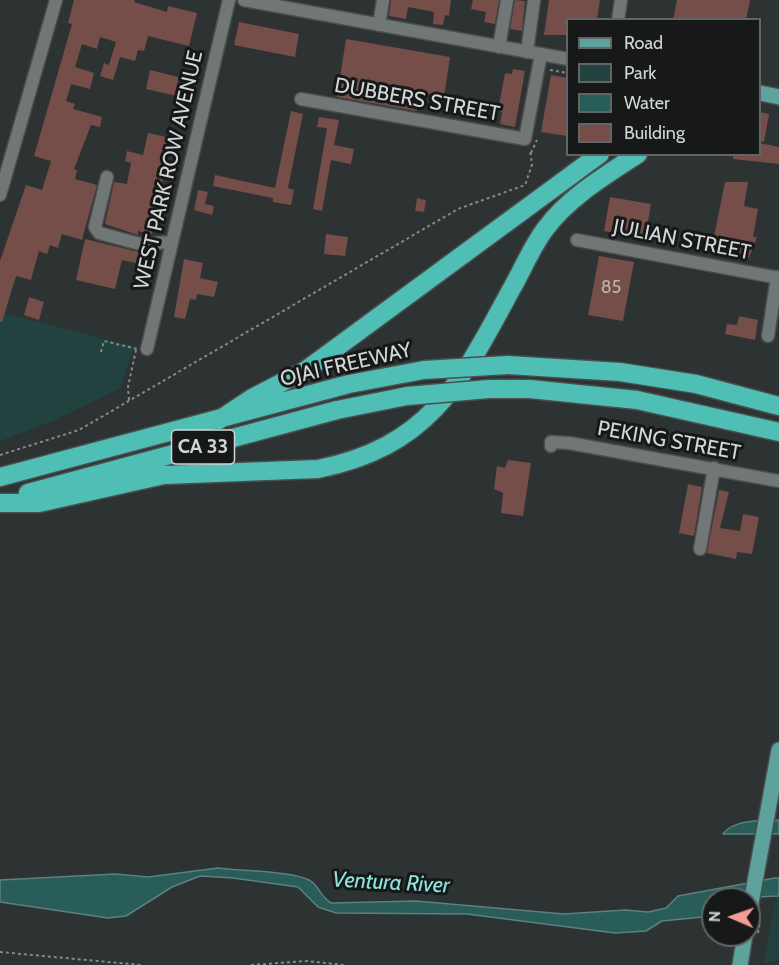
<!DOCTYPE html>
<style>
body{margin:0}
#map{position:relative;width:779px;height:965px;overflow:hidden;background:#2d3232;font-family:Cabin,sans-serif}
canvas{display:block}
.legend{position:absolute;left:566px;top:18px;width:195px;height:138px;box-sizing:border-box;background:#171919;border:2px solid #626565;margin:0;padding:8px 10px;list-style:none;font-size:18px;color:#d3d6d6}
.legend li{display:flex;align-items:center;gap:12px;height:30px}
.legend b{width:30px;border:2px solid #626565}
.north{position:absolute;left:701px;top:887px;width:60px;height:60px;box-sizing:border-box;background:#171919;border:2px solid #626565;border-radius:50%;rotate:272deg;font-size:16px;font-weight:700;line-height:24px;text-align:center;color:#d3d6d6}
.north::after{content:'';display:block;margin:auto;width:21px;height:27px;background:#f59c92;clip-path:polygon(50% 0,100% 100%,50% 72%,0 100%)}
</style>
<div id="map">
<canvas width="779" height="965"></canvas>
<ul class="legend">
<li><b style="height:8px;background:#5da29c"></b>Road</li>
<li><b style="height:16px;background:#22423f"></b>Park</li>
<li><b style="height:16px;background:#295d59"></b>Water</li>
<li><b style="height:16px;background:#764e49"></b>Building</li>
</ul>
<div class="north">N</div>
</div>
<script>
const c = document.querySelector('canvas').getContext('2d');
c.lineJoin = 'round';
function fillPath(path, color) { c.fillStyle = color; c.fill(path, 'evenodd'); }
function stroke(path, color, width, dash) { c.strokeStyle = color; c.lineWidth = width; c.lineCap = dash ? 'butt' : 'round'; c.setLineDash(dash || []); c.stroke(path); }
function drawText(font, color, halo, rows, align = 'center') {
  c.font = font + ' Cabin,sans-serif'; c.lineWidth = 6; c.setLineDash([]); c.textBaseline = 'middle'; c.strokeStyle = halo; c.fillStyle = color; for (const [text, x, y, turn = 0] of rows) {
    c.save(); c.translate(x, y); c.rotate((+turn || 0) * Math.PI / 180); c.textAlign = isNaN(turn) ? turn : align; if (halo) c.strokeText(text, 0, 0); c.fillText(text, 0, 0); c.restore();
  }
}
fillPath(new Path2D(`
 M 0,312 L 134,346 L 121,388 L 53,421 L 0,441 Z
 M 779,879 L 779,959 L 764,963 Z`), '#22423f');
const water = new Path2D(`
 M 779,820 L 779,834 L 723,834 C 734,819 762,821 779,820 Z
 M 218,868 C 239,871 293,871 309,880 C 319,885 320,897 331,903 L 416,901 L 564,914 L 625,910 L 648,912 L 666,908 L 678,896 L 775,878 L 779,878 L 779,896 L 713,899 L 713,916 L 662,921 L 646,931 L 615,933 L 467,914 L 336,913 L 318,907 L 298,887 L 233,878 L 200,876 L 172,887 L 126,916 L 108,918 L 0,902 L 0,880 L 115,874 L 148,877 Z`);
fillPath(water, '#295d59');
stroke(water, '#5c817e', 1.5);
fillPath(new Path2D(`
 M 74,0 L 135,0 L 134,2 L 167,12 L 168,6 L 197,13 L 189,46 L 148,36 L 144,51 L 138,50 L 135,61 L 120,57 L 113,80 L 100,76 L 104,63 L 109,65 L 116,42 L 100,37 L 97,49 L 82,44 L 75,67 L 94,73 L 90,89 L 71,84 L 66,101 L 75,104 L 73,109 L 102,117 L 100,127 L 91,125 L 74,169 L 77,170 L 75,179 L 97,185 L 82,240 L 62,234 L 58,248 L 50,245 L 47,254 L 39,251 L 31,280 L 16,276 L 2,322 L 0,322 L 0,261 L 26,185 L 42,190 L 51,161 L 34,156 L 72,24 L 68,23 Z
 M 391,0 L 451,0 L 449,16 L 445,15 L 443,25 L 433,24 L 434,12 L 408,7 L 406,19 L 389,16 Z
 M 473,0 L 499,0 L 495,24 L 484,22 L 486,12 L 471,9 Z
 M 515,0 L 525,1 L 522,31 L 510,29 Z
 M 549,0 L 600,0 L 597,20 L 567,20 L 567,35 L 544,35 Z
 M 677,0 L 750,0 L 746,20 L 673,20 Z
 M 239,22 L 299,34 L 295,57 L 234,45 Z
 M 346,39 L 450,57 L 444,97 L 420,93 L 417,111 L 337,97 Z
 M 513,69 L 525,71 L 515,127 L 500,124 L 502,112 L 498,111 L 505,73 L 512,74 Z
 M 150,70 L 178,77 L 177,96 L 146,89 Z
 M 551,75 L 567,78 L 567,136 L 541,132 Z
 M 291,111 L 303,114 L 288,188 L 294,190 L 291,205 L 273,202 L 273,198 L 213,186 L 215,175 L 275,188 Z
 M 759,112 L 769,114 L 764,142 L 759,141 Z
 M 319,117 L 339,120 L 334,145 L 354,149 L 351,164 L 331,160 L 322,211 L 313,209 L 327,128 L 317,127 Z
 M 148,133 L 171,138 L 152,234 L 138,231 L 138,235 L 105,224 L 114,182 L 127,184 L 131,163 L 125,161 L 127,151 L 143,155 Z
 M 759,143 L 779,147 L 779,164 L 733,159 L 733,154 L 759,154 Z
 M 725,182 L 748,182 L 744,206 L 758,209 L 753,237 L 757,237 L 749,258 L 711,251 Z
 M 198,190 L 208,192 L 205,204 L 214,206 L 212,215 L 194,210 Z
 M 610,197 L 651,204 L 645,239 L 604,231 Z
 M 417,198 L 426,200 L 424,212 L 415,211 Z
 M 326,234 L 348,237 L 345,256 L 324,254 Z
 M 85,239 L 147,254 L 144,265 L 122,260 L 115,289 L 76,280 Z
 M 599,256 L 634,262 L 623,321 L 588,315 Z
 M 184,259 L 203,263 L 200,278 L 218,282 L 214,297 L 197,294 L 196,300 L 190,299 L 185,319 L 174,317 Z
 M 29,297 L 44,302 L 39,320 L 24,315 Z
 M 739,316 L 758,320 L 755,340 L 725,334 L 727,324 L 737,325 Z
 M 508,460 L 531,463 L 523,516 L 501,513 L 503,493 L 494,489 L 497,466 L 505,468 Z
 M 688,484 L 702,487 L 694,536 L 679,533 Z
 M 719,490 L 729,492 L 720,528 L 740,531 L 743,514 L 759,517 L 752,554 L 737,552 L 736,559 L 707,553 Z`), '#764e49');
const minor = new Path2D(`
 M 244,0 L 568,59
 M 618,20 L 621,0
 M 379,25 L 383,0
 M 499,47 L 507,0
 M 527,52 L 534,0
 M 301,99 L 525,139 L 541,54
 M 107,177 L 95,227 L 99,233 L 140,244 L 172,242
 M 0,195 L 56,0
 M 577,240 L 779,278
 M 768,336 L 777,277
 M 147,349 L 229,0
 M 551,446 L 551,442 L 569,443 L 779,481
 M 700,549 L 714,468`);
const major = new Path2D(`
 M 760,93 L 779,97
 M 749,914 L 779,750
 M 740,965 L 745,935`);
const highway = new Path2D(`
 M 508,365 L 620,372 L 696,384 L 779,406
 M 489,389 L 530,389 L 637,400 L 779,432
 M 219,420 L 252,398 L 306,370 L 600,154
 M 0,477 L 349,384 L 424,370
 M 28,493 L 337,410 L 407,396
 M 0,503 L 39,503 L 164,475 L 318,469 C 431,446 461,382 512,288 C 523,269 532,246 546,228 C 569,197 605,176 638,154`);
stroke(minor, '#4a4f4e', 15);
stroke(major, '#4a4f4e', 18);
stroke(highway, '#4a4f4e', 21);
stroke(new Path2D(`
 M 550,70 L 568,73
 M 531,153 L 537,140
 M 101,352 L 104,341 L 137,349
 M 129,400 L 128,387 L 136,350
 M 0,455 L 79,430 L 458,209 L 525,185 L 532,165 L 530,149
 M 758,933 L 760,921
 M 0,952 L 141,965
 M 251,965 L 307,961 L 344,965`), '#858989', 2, [3, 3]);
stroke(minor, '#717776', 12);
stroke(major, '#5da29c', 15);
stroke(highway, '#4fbeb5', 18);
const highwayBridge = new Path2D(`
 M 424,370 L 508,365
 M 407,396 L 489,389`);
stroke(highwayBridge, '#4a4f4e', 21, []);
stroke(highwayBridge, '#4fbeb5', 18);
drawText('18px', '#bcb4b3', null, [
 ["85",611,288]
]);
for (const [x, y, w] of [
 [203,447,63]
]) { const box = new Path2D(); box.roundRect(x - w / 2, y - 17, w, 34, 4.5); c.fillStyle = '#171919'; c.fill(box); stroke(box, '#d3d6d6', 1.5); }
drawText('bold 20px', '#d3d6d6', null, [
 ["CA 33",203,447]
]);
drawText('21px', '#d3d6d6', '#171919', [
 ["DUBBERS STREET",417,100,10],
 ["WEST PARK ROW AVENUE",169,170,-77],
 ["JULIAN STREET",682,240,11],
 ["OJAI FREEWAY",346,365,-13],
 ["PEKING STREET",669,441,10]
]);
drawText('italic 22px', '#8ce4dc', '#171919', [
 ["Ventura River",391,883,3]
]);
</script>
